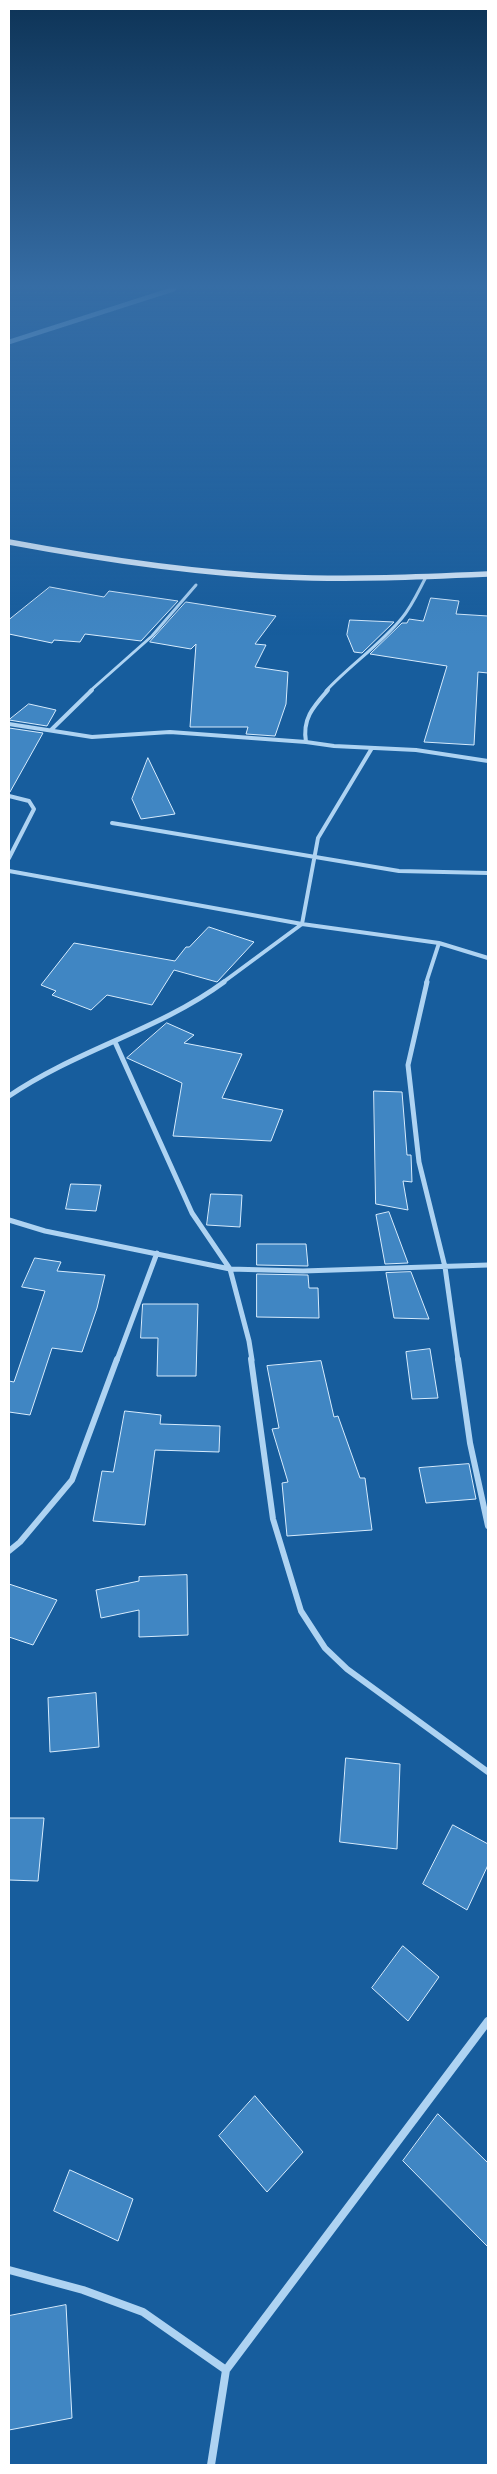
<!DOCTYPE html>
<style>
body{margin:0}
#map{position:relative;width:497px;height:2474px;overflow:hidden;background:#175d9d;font-family:"Varela Round",sans-serif}
canvas{display:block}
.frame{position:absolute;inset:0;border:10px solid #fff;pointer-events:none}
</style>
<div id="map">
<canvas width="497" height="2474"></canvas>
<div class="frame"></div>
</div>
<script>
const c = document.querySelector('canvas').getContext('2d');
c.lineJoin = 'round';
function stroke(path, color, width, dash) { c.strokeStyle = color; c.lineWidth = width; c.lineCap = dash ? 'butt' : 'round'; c.setLineDash(dash || []); c.stroke(path); }
function fillPath(path, color) { c.fillStyle = color; c.fill(path, 'evenodd'); }
stroke(new Path2D(`
 M 9,342 L 174,289`), '#a1cff5', 4.5);
const building = new Path2D(`
 M 50,587 L 104,597 L 109,591 L 178,601 L 141,641 L 85,634 L 80,642 L 54,640 L 52,643 L 9,634 L 9,620 Z
 M 431,598 L 459,601 L 456,614 L 488,616 L 488,673 L 478,672 L 474,745 L 424,742 L 447,666 L 370,654 L 402,623 L 407,623 L 409,619 L 423,621 Z
 M 186,602 L 276,616 L 255,644 L 266,645 L 255,667 L 288,672 L 286,704 L 275,736 L 246,734 L 248,727 L 190,727 L 196,644 L 191,649 L 150,642 Z
 M 350,620 L 394,622 L 362,653 L 354,652 L 347,635 Z
 M 29,704 L 56,710 L 47,726 L 9,720 Z
 M 9,728 L 43,733 L 10,792 L 9,792 Z
 M 148,758 L 175,814 L 141,819 L 132,799 Z
 M 209,927 L 254,942 L 217,982 L 174,970 L 152,1005 L 107,995 L 91,1010 L 52,995 L 56,991 L 41,985 L 74,943 L 175,961 L 186,947 L 189,947 Z
 M 167,1023 L 194,1035 L 184,1043 L 242,1054 L 222,1098 L 283,1110 L 271,1141 L 173,1136 L 182,1083 L 127,1058 Z
 M 374,1091 L 402,1092 L 407,1155 L 411,1155 L 412,1182 L 403,1181 L 408,1210 L 376,1204 Z
 M 71,1184 L 101,1185 L 96,1211 L 66,1209 Z
 M 211,1194 L 242,1195 L 240,1227 L 207,1225 Z
 M 389,1212 L 408,1263 L 385,1264 L 376,1215 Z
 M 257,1244 L 306,1244 L 308,1266 L 257,1265 Z
 M 35,1258 L 61,1262 L 57,1271 L 105,1275 L 97,1308 L 82,1352 L 52,1348 L 30,1415 L 9,1412 L 9,1381 L 14,1382 L 45,1291 L 22,1287 Z
 M 411,1272 L 429,1319 L 394,1318 L 386,1273 Z
 M 257,1274 L 308,1275 L 309,1288 L 318,1288 L 319,1318 L 257,1317 Z
 M 143,1304 L 198,1304 L 196,1376 L 157,1376 L 158,1338 L 141,1338 Z
 M 430,1349 L 438,1398 L 412,1399 L 406,1352 Z
 M 321,1361 L 334,1417 L 338,1416 L 360,1478 L 365,1478 L 372,1530 L 287,1536 L 282,1483 L 288,1482 L 272,1429 L 279,1428 L 267,1366 Z
 M 125,1411 L 161,1415 L 160,1424 L 220,1426 L 219,1452 L 155,1450 L 145,1525 L 93,1521 L 102,1471 L 113,1472 Z
 M 469,1464 L 476,1499 L 426,1503 L 419,1468 Z
 M 187,1575 L 188,1635 L 139,1637 L 139,1610 L 101,1618 L 96,1590 L 139,1581 L 139,1577 Z
 M 9,1584 L 57,1600 L 33,1645 L 9,1637 Z
 M 96,1693 L 99,1747 L 50,1752 L 48,1698 Z
 M 346,1758 L 400,1764 L 397,1849 L 340,1842 Z
 M 9,1818 L 44,1818 L 38,1881 L 9,1880 Z
 M 453,1825 L 488,1844 L 488,1865 L 467,1910 L 423,1884 Z
 M 403,1946 L 439,1977 L 408,2021 L 372,1988 Z
 M 255,2096 L 303,2152 L 267,2192 L 219,2136 Z
 M 438,2114 L 488,2163 L 488,2247 L 403,2161 Z
 M 70,2170 L 133,2199 L 118,2241 L 54,2211 Z
 M 66,2305 L 72,2418 L 9,2430 L 9,2316 Z`);
fillPath(building, '#4086c3');
stroke(building, '#d6ebfd', 1);
stroke(new Path2D(`
 M 90,691 L 152,636 L 196,585
 M 326,691 C 350,665 380,645 402,618 C 412,606 419,590 426,577`), '#aed3f2', 3);
stroke(new Path2D(`
 M 328,690 C 313,707 302,719 306,742 L 334,746 L 416,750 L 488,761
 M 9,724 L 92,737 L 170,732 L 306,742
 M 51,730 L 92,690
 M 9,796 L 29,801 L 34,809 L 9,858
 M 112,823 L 399,871 L 488,873
 M 9,871 L 302,924 L 439,943 L 488,958
 M 222,983 L 302,924 L 318,838 L 372,748
 M 426,983 L 439,943`), '#aed3f2', 4);
stroke(new Path2D(`
 M 427,982 L 408,1065 L 419,1162 L 445,1267 L 458,1360
 M 115,1042 L 192,1213 L 230,1269 L 249,1341 L 252,1360
 M 9,1096 C 76,1050 159,1030 224,982
 M 9,1220 L 45,1231 L 230,1269 L 303,1271 L 488,1265
 M 117,1360 L 157,1253`), '#aed3f2', 5);
stroke(new Path2D(`
 M 251,1359 L 273,1519 L 301,1611 L 325,1648 L 347,1669 L 488,1772
 M 458,1359 L 470,1443 L 488,1526
 M 9,1551 L 20,1542 L 72,1480 L 117,1359`), '#aed3f2', 6);
stroke(new Path2D(`
 M 9,2270 L 83,2290 L 143,2312 L 226,2370
 M 211,2465 L 226,2370 L 488,2021`), '#aed3f2', 8);
stroke(new Path2D(`
 M 9,542 C 100,559 191,573 283,577 C 352,580 420,577 488,574`), '#deedfc', 5.5);
const sky = c.createLinearGradient(0, 0, 0, 636);
sky.addColorStop(0, '#0d3356');
sky.addColorStop(0.45, '#366da5');
sky.addColorStop(1, '#366da500');
c.fillStyle = sky;
c.fillRect(0, 0, 497, 636);
</script>
